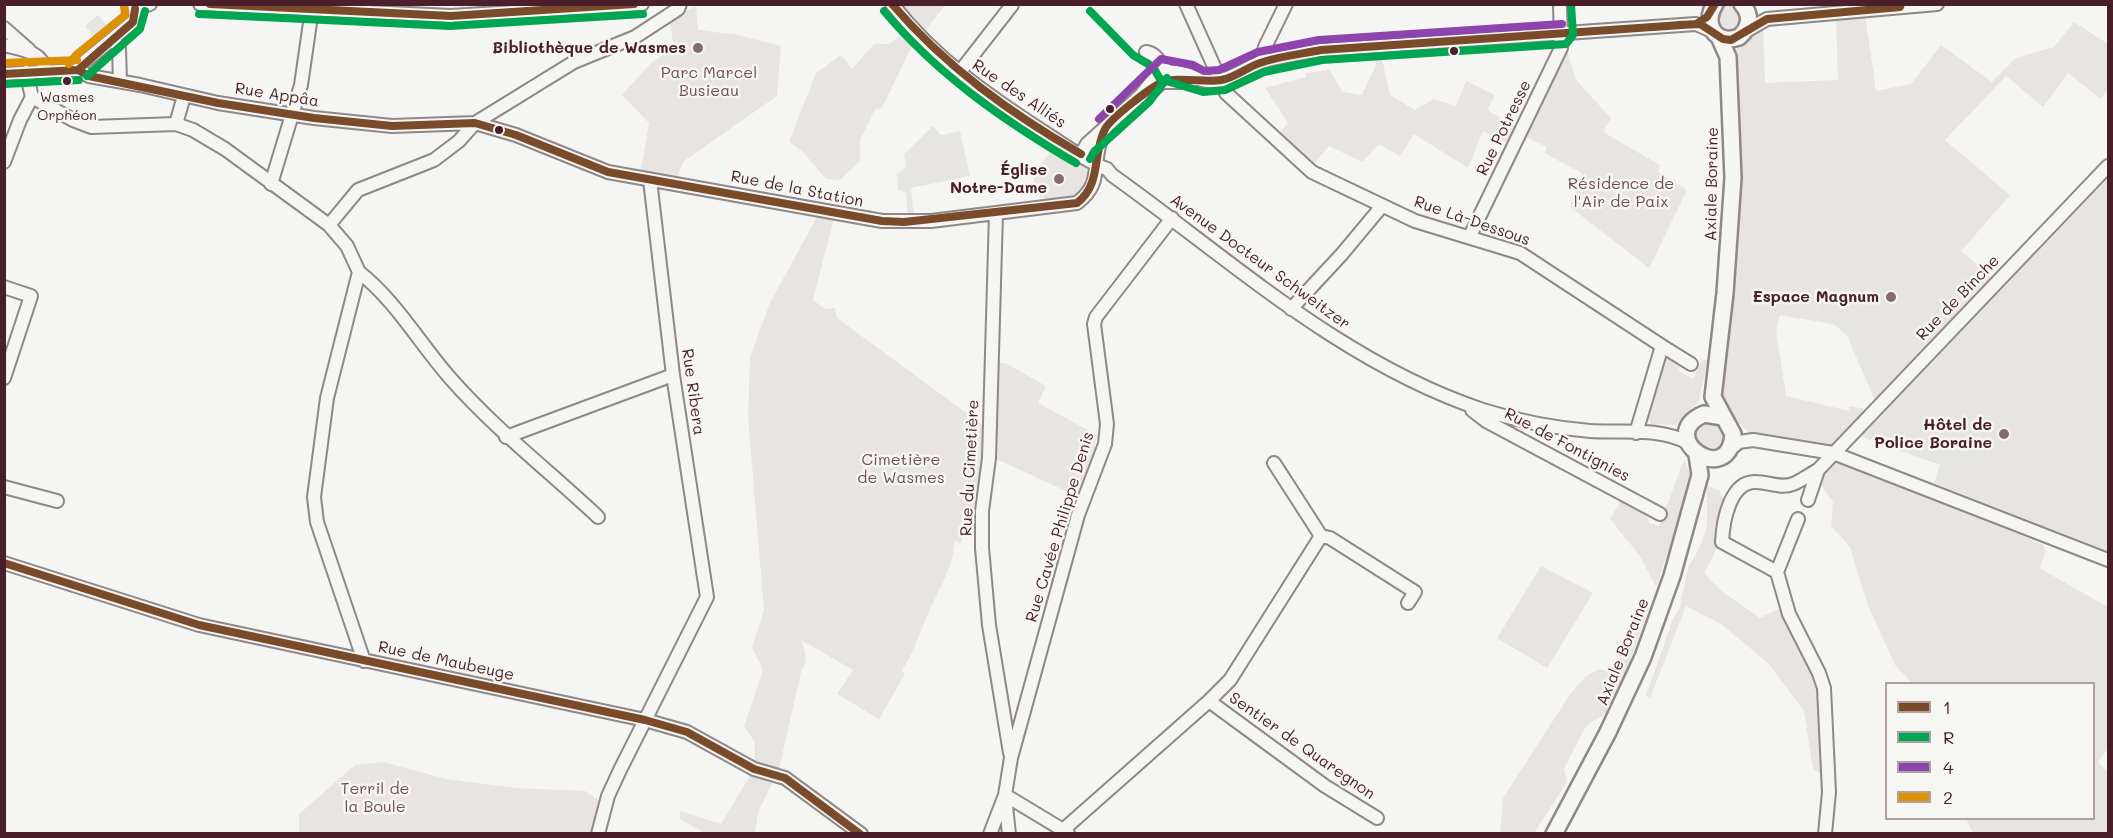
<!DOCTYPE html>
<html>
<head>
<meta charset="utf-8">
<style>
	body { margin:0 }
	#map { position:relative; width:2113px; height:838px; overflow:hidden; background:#f5f5f3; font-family:Mali,sans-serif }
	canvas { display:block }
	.frame { position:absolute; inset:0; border:6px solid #4a1f2b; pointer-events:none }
	.legend { position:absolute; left:1885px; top:682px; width:210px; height:138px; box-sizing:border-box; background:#f6f6f2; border:2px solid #b1a0a2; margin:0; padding:8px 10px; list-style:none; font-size:18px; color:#4a1f2b }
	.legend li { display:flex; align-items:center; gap:12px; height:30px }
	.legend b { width:30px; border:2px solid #b1a0a2 }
</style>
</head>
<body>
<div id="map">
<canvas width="2113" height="838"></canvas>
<div class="frame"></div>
<ul class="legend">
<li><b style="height:8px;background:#7a4b2a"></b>1</li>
<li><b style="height:8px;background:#00a651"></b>R</li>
<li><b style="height:8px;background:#8e44ad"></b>4</li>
<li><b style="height:8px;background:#dd9206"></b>2</li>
</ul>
</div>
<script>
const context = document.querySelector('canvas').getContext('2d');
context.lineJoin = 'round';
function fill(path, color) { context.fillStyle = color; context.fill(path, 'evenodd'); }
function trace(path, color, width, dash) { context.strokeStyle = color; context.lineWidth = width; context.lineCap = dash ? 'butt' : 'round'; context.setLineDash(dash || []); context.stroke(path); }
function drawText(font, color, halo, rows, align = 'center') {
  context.font = font + ' Mali,sans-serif'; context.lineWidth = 5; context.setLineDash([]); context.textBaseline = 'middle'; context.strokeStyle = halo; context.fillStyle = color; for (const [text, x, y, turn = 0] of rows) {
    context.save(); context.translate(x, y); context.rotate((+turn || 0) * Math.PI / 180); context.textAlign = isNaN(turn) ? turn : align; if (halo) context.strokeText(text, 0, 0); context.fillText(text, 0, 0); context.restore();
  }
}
fill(new Path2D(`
	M98,15L113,32L100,44L85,26Z
	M933,126L941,135L960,131L970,176L911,188L914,218L908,219L906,192L898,190L897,174L906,167L904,154Z
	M2108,160V551L1934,483L1940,465L1859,436L1891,399L1992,298L1994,279Z
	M1902,210L1926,229L1936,242L1972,308L1877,405L1847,336L1835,325L1821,322L1808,274L1863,256Z`), '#e7e5e2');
fill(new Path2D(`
	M894,5H945L910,50L882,108L875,109L860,140V161L840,180L826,179L803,152L789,142L816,73L841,55L852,69L874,44H889L910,28Z
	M1732,5L1736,6L1744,18L1738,31L1719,32L1715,13L1722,6Z
	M696,6L698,30L738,35L781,46L777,96L684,161L676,179L640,177L649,123L622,95L649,65L674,46L669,20Z
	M1865,15L1876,91L1911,84L1941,45L1992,82L2016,58L2054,47L2074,22L2108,44V89L2101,99L2068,73L2043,107L2006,76L1945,140L2010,195L1961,251L1997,281L1972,308C1949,267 1941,240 1902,211L1863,256L1808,274L1821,322L1780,315L1776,330L1786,396L1849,411V406L1872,410L1831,446L1751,435L1720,405L1734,53L1739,43L1763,23L1765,83L1838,80L1836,19Z
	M1376,50H1380L1390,95L1415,110L1434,99L1456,106L1466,81L1495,95L1487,110L1521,129L1511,145L1483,131L1468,168L1414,134L1400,156L1379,144L1362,162L1329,146L1313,165L1277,136L1288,123L1265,88L1306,77V73L1329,70L1343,92L1362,95L1376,65Z
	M1567,51L1576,80L1611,118L1603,132L1660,165L1658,172L1687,190L1649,268L1570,207L1582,173L1544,153L1547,147L1522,135L1560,55Z
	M1055,146L1089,170C1085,195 1063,211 1039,196C1025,178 1044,161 1055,146Z
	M818,215L834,218L813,300L825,309L835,308L837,318L987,428C982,469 978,506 960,544L955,541C953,566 940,588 929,611C920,631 915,651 902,670L905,674L879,719L837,694L853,670L801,640C805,652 809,659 801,672L779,769L758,812L755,833H705L680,819V811L721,824L754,769L755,742L744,726L763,670L752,647L764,610L748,416L750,357L770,303Z
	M2108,251V286L2091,273Z
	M2007,278L2070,324L2092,296L2108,308V349L1989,296Z
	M1669,353L1680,360L1679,371L1693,379L1702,360L1708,359L1699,402L1675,425L1652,424L1644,415L1664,356Z
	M998,363H1005L1046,386L1038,403L1097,435L1094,447L1097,448L1079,497L994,458Z
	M1712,418L1725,427L1726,444L1713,454L1697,448L1693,431L1696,425Z
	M1684,460L1692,479L1656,587L1640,556L1610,519L1621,501L1645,512L1649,523L1659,526Z
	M1831,461H1838L1945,496L1943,502L2043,545L2046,552L2039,568L2108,607V748L2098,762L2108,773V833H1973L1966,819L2094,818V684L1913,683L1895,665L1867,603L1850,547L1831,526L1833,502L1818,481Z
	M1707,486L1719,490L1726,503L1717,548L1704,573L1720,590L1760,618L1781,608L1815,678L1822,703L1825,772L1820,773L1813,769L1804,711L1768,663L1721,624L1686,606L1650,698L1646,695L1673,619L1680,607L1688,568L1699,549L1707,526Z
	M1541,566L1593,593L1547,668L1497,638Z
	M1645,602L1650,605L1627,669L1605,714L1586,726L1564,769L1567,782L1534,833H1500L1503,798L1569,696L1585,677L1600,669L1612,673Z
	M384,762L446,779L516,788L585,791L600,801L594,834L299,833V814L355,765Z`), '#e8e4e2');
const minor = new Path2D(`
	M200,4L451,16L642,4
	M892,4C934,58 987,95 1044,132C1063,144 1085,161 1107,169L1112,175C1231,260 1342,363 1483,410C1518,421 1554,428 1590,431C1622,433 1660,427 1688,443
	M1186,4L1226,93L1312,172L1415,221L1520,253L1662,346L1636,433
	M135,9L150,4
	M4,28L29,50
	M1746,31L1767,19L1937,4
	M114,40L119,49L120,81
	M4,45C20,49 42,51 45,70
	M1146,52C1159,54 1160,66 1169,72C1189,70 1197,84 1218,81C1233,78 1247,67 1261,62C1281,56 1301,53 1321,50L1696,24L1712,31
	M1261,62L1265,47L1286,4
	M78,70L89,76L140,85L218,103L314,118L392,126L475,123L516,135L608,172L882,221H931L1077,203C1099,186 1094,173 1098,151C1099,143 1103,135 1106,127
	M78,70L83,63L133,22L136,17L134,4
	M26,72L32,97
	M959,73L1012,5
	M4,74L78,70
	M1153,90L1162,82H1189L1195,79
	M184,96L176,124L193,130L225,149L329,225L347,246L359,272L327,398L314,497L317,522L364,661
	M32,97L73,120L91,127L176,124
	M1081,154L1087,144L1141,95L1159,72
	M4,162L20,120L32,97
	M271,184L301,85L312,9
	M996,213L989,458L982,511V548L989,625L1010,753
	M329,225L358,190L434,160L459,141L475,123L574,62L635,37L678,9L680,4
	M1470,236L1561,48L1560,4
	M359,272C396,301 420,344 451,379C496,430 549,471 598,517
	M4,287L31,296L4,378
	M1291,309L1342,254L1382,206
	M1662,346L1691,364
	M1472,410L1486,421L1660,514
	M506,437L673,375
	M1727,452L1739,442L1753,440L1833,453L2108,560
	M1274,463L1321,536
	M4,487L57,501
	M1808,500L1818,470
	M1798,519L1777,572L1789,614L1819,673L1824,688L1829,792L1825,834
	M4,563L199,625L645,720L687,732L754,769L785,778L861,834
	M1777,572L1722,542C1723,521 1730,481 1756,482C1769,482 1780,489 1793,484C1801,481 1810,474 1818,470L2108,166
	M1209,701L1230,680L1321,536L1330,538L1415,592L1408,603
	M1005,795L1068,833
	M1005,797L1009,834
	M1063,830L1209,701L1325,786L1377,818
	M598,834L608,796L620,770L707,597L673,375L650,180
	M990,834L1005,795L1011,758L1078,515L1105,444L1107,424L1094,324L1096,317L1172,218`);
const major = new Path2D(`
	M1715,4C1702,24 1716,46 1739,37C1750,28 1752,15 1742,4
	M1719,37L1728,57L1733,178L1725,293L1713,397L1733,434C1729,490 1653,436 1704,414L1723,417
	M1554,834L1608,732L1643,657L1672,576L1700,475L1697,455`);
trace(minor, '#8f8788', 16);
trace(major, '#8f8788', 20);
trace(minor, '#f5f5f3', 12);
trace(major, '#f5f5f3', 15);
trace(new Path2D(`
	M210,4L451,16L634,4
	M892,4C946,67 1010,113 1081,154
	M1678,25L1700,24L1723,39L1731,40L1767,19L1900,7L1901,4
	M78,70L89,76L218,103L314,118L392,126L475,123L516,135L608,172L882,221L904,222L1077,203C1102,184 1092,154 1105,129C1111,118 1150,88 1161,83C1175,76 1205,83 1221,80C1235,78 1248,66 1263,62C1281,56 1302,54 1321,50L1696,24L1707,17L1715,4
	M78,70L133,22L135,9
	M4,74L78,70
	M4,563L199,625L645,720L687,732L754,769L785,778L860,834`), '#7a4b2a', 8);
trace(new Path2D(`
	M884,11C938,75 1004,121 1076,163
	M1090,11L1133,55L1153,67L1160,79L1203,92L1225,90L1264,72L1322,60L1566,44L1573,35L1571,4
	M199,14L450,26L643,14
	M87,76L140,29L145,11
	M5,84L79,80
	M1090,159L1095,151L1149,102L1167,78`), '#00a651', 8);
trace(new Path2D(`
	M1099,119L1161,59L1193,65L1204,71L1219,70L1258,52L1319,40L1562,24`), '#8e44ad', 8);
trace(new Path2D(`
	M4,63L77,60
	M69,64L76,55L125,15L124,6`), '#dd9206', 8);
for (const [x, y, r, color] of [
	[698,48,6,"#866a71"],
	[1454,51,5,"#4a1f2b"],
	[67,81,5,"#4a1f2b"],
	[1110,109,5,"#4a1f2b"],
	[499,130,5,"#4a1f2b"],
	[1059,179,6,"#866a71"],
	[1891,297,6,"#866a71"],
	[2004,434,6,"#866a71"]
]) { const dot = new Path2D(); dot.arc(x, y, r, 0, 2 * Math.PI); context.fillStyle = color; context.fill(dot); trace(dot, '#f6f6f2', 2); }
drawText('14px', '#4a1f2b', '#f6f6f2', [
	["Wasmes",67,98],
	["Orphéon",67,116]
]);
drawText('bold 16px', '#4a1f2b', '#f6f6f2', [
	["Bibliothèque de Wasmes",686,48],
	["Église",1047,170],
	["Notre-Dame",1047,188],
	["Espace Magnum",1879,297],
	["Hôtel de",1992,425],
	["Police Boraine",1992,443]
], 'right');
drawText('16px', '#6f4d56', '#f6f6f2', [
	["Parc Marcel",709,73],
	["Busieau",709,91],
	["Résidence de",1621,184],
	["l'Air de Paix",1621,202],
	["Cimetière",901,460],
	["de Wasmes",901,478],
	["Terril de",375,789],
	["la Boule",375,807]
]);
drawText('16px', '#4a1f2b', '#f6f6f2', [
	["Rue des Alliés",1019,94,34],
	["Rue Appâa",277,95,9],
	["Rue Potresse",1504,128,-64],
	["Axiale Boraine",1712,184,-89],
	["Rue de la Station",797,189,11],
	["Rue Là-Dessous",1472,221,19],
	["Avenue Docteur Schweitzer",1260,262,36],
	["Rue de Binche",1958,298,-46],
	["Rue Ribera",693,392,82],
	["Rue de Fontignies",1567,445,28],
	["Rue du Cimetière",970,468,-87],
	["Rue Cavée Philippe Denis",1060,527,-73],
	["Axiale Boraine",1623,652,-68],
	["Rue de Maubeuge",446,661,12],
	["Sentier de Quaregnon",1302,746,35]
]);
</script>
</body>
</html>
